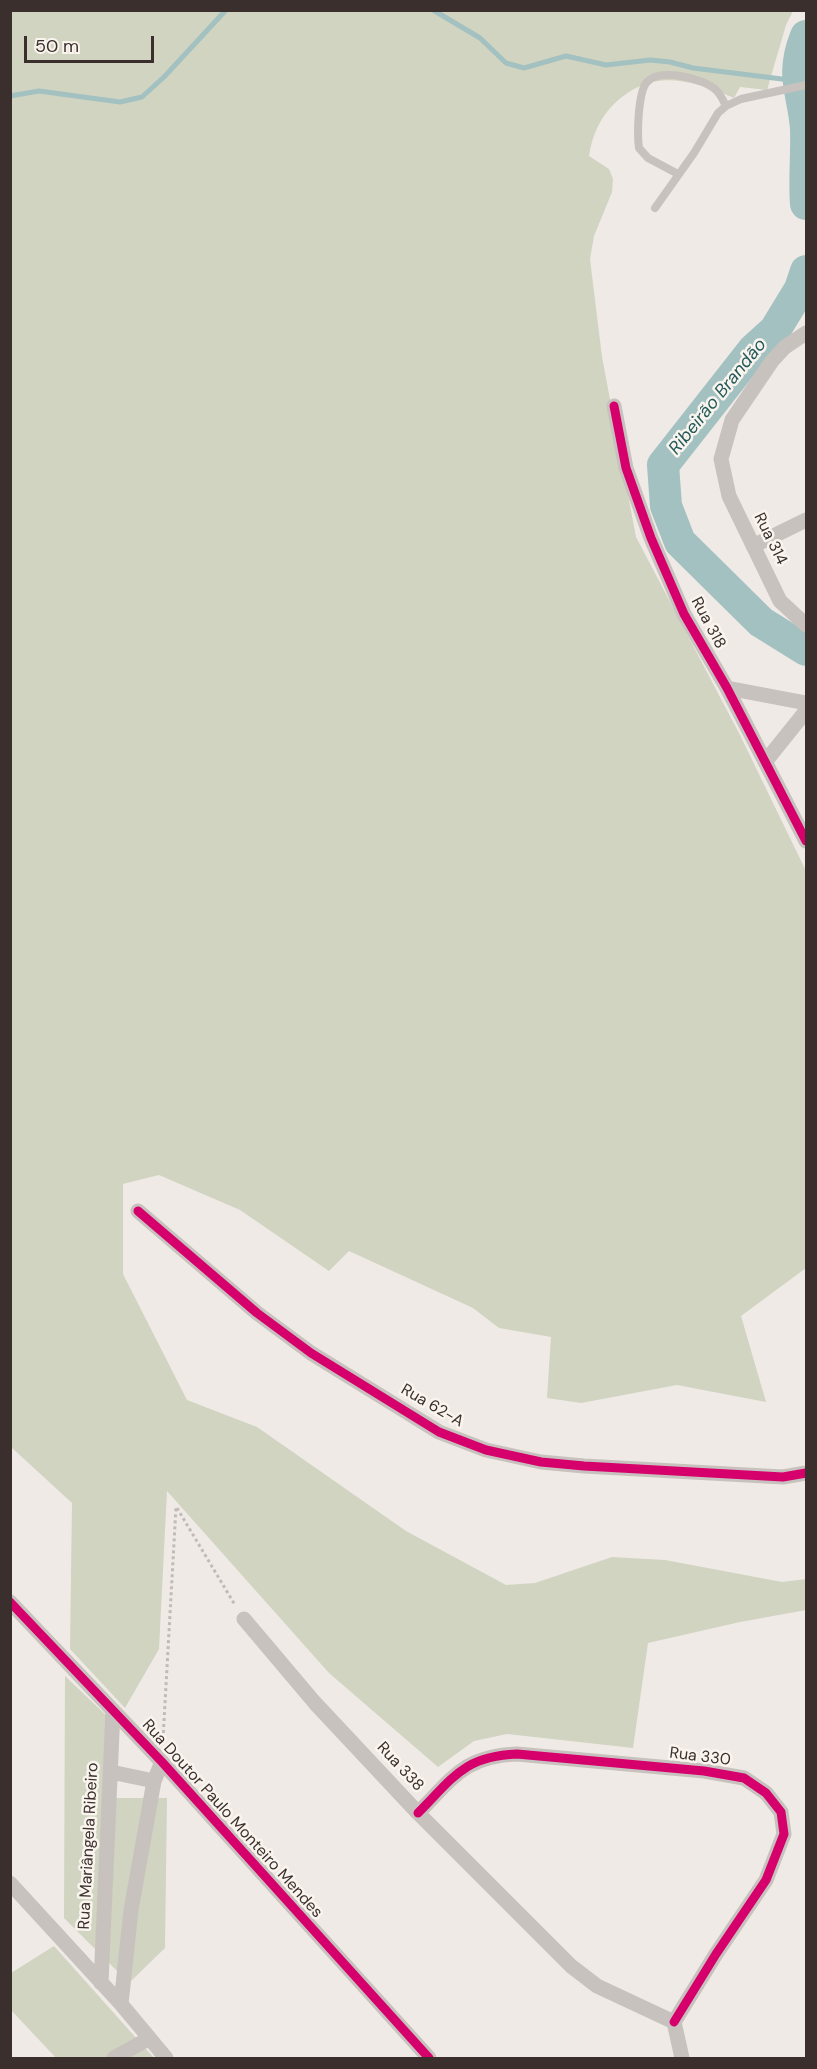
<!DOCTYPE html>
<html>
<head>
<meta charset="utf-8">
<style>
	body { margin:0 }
	#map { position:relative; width:817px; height:2069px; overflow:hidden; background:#efeae6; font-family:"DM Sans",sans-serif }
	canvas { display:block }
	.frame { position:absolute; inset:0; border:12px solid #3a2f2c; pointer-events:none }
	.scale { position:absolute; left:24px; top:36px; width:130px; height:27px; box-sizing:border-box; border:3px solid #3a2f2c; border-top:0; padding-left:8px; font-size:18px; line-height:21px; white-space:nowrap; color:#3a2f2c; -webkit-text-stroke:4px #faf4ee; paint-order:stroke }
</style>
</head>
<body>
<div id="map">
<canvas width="817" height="2069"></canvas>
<div class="frame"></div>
<div class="scale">50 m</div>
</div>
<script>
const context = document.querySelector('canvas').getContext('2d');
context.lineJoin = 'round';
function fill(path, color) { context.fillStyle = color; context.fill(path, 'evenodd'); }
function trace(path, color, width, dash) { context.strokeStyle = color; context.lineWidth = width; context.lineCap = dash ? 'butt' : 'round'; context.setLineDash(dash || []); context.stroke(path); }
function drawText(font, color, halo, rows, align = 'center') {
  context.font = font + ' "DM Sans",sans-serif'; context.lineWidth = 5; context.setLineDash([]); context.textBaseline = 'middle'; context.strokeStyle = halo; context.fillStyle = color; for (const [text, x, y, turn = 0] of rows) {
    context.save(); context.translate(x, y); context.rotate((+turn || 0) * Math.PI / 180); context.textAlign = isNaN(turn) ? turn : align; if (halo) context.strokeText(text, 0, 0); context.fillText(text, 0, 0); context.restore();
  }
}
fill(new Path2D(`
	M11,11H793L786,25L767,90L740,87L734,98C691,80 653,67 615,103C600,117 592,136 589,156L609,169L613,179L612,192L594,236L590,259L602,357L636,537L740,735L806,871V1268L741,1316L766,1402L677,1385L581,1403L547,1398L551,1337L499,1328L473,1308L349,1251L329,1271L240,1210L159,1175L123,1184V1274L187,1400L257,1427L406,1531L506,1585L535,1583L612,1557L665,1560L782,1582L806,1579V1610L740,1622L648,1643L633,1748L507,1734L474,1741L438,1767L329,1673L167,1491L159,1649L125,1708L70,1649L72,1503L11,1447Z
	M65,1676L109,1718L104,1798H167L165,1948L129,1983L64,1918Z
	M54,1946L154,2058H56L11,2010V1973Z`), '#d1d4c1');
trace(new Path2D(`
	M433,10L480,38L506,63L524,68L566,56L606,65L650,60L670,62L693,68L798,81
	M10,96L39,91L120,102L142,97L164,77L226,10`), '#a2c1c0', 5);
trace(new Path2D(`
	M806,36C790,76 803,91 806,128C807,154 804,179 806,204
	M806,271L800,289L775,330L754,349L663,465L666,506L680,542L761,622L806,650`), '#a2c1c0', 32);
trace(new Path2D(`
	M177,1508L235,1605
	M163,1739L176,1507`), '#c1bbb7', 3, [3, 3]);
trace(new Path2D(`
	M678,174L648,158L639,148C637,134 638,95 646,83C658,67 703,78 716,90C721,95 723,100 726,106
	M655,208L694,153L718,113L726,106L741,99L806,85`), '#c8c2be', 8);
trace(new Path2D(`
	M806,333L785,347L772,361L732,420L721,459L729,496L780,601L806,625
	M614,406L626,468L651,538L684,614L727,688L806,841
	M753,546L806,520
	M727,688L806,703
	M765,762L806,711
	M138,1211L257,1313L311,1353L439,1432L486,1450L541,1462L584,1466L783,1477L806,1473
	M10,1602L162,1762L429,2058
	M244,1619L315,1703L418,1813L571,1966L597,1986L674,2022L682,2058
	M111,1772L154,1781
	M418,1813C453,1778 464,1756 517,1754L704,1771L744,1778L766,1793L781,1812L784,1834L766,1880L716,1954L674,2022
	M10,1883L121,2004L166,2058
	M101,1983L113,1710
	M121,2004L131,1910L154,1781L162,1762
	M114,2058L148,2039`), '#c8c2be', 15);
trace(new Path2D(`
	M614,406L626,468L651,538L684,614L727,688L806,841
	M138,1211L257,1313L311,1353L439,1432L486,1450L541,1462L584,1466L783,1477L806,1473
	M10,1602L162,1762L429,2058
	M418,1813C453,1778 464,1756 517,1754L704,1771L744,1778L766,1793L781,1812L784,1834L766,1880L716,1954L674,2022`), '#d6006c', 9);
drawText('16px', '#3a2f2c', '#faf4ee', [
	["Rua 314",770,539,64],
	["Rua 318",708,623,62],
	["Rua 62-A",432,1406,30],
	["Rua 330",700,1757,7],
	["Rua 338",400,1767,47],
	["Rua Doutor Paulo Monteiro Mendes",232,1819,48],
	["Rua Mariângela Ribeiro",89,1846,-87]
]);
drawText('italic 18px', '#225a5b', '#faf4ee', [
	["Ribeirão Brandão",718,397,-51]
]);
</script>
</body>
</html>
